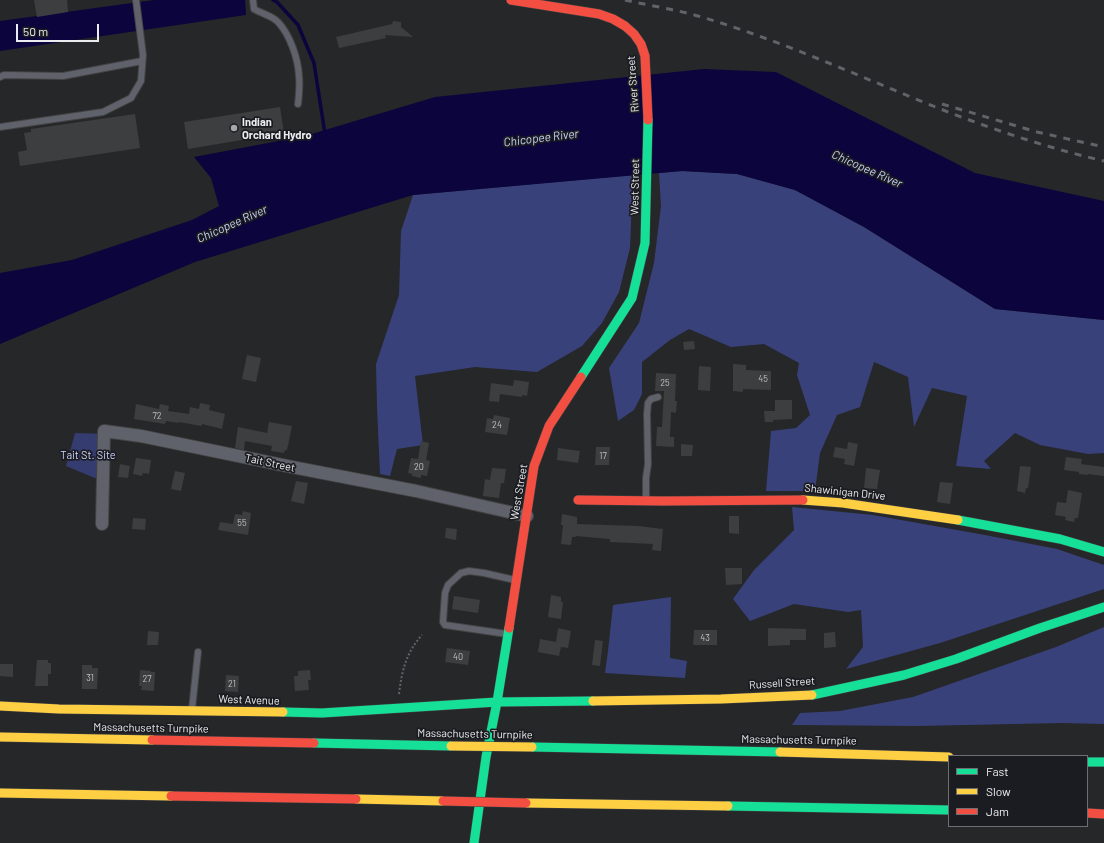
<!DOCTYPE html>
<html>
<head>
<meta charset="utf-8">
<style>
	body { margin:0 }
	#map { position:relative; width:1104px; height:843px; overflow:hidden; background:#262729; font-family:Barlow,sans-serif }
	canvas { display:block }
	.legend { position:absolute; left:948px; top:755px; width:140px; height:72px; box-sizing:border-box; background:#1b1c21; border:1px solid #6e6f73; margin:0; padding:5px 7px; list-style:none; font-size:12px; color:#ebecef }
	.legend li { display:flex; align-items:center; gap:8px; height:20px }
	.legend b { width:20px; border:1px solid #6e6f73 }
	.scale { position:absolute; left:16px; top:24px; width:83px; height:18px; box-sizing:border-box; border:2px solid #ebecef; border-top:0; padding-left:5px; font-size:12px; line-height:14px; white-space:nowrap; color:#ebecef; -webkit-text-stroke:3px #1b1c21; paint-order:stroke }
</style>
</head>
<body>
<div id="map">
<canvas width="1104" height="843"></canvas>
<ul class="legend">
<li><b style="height:5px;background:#16e098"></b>Fast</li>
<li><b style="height:5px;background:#ffcf43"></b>Slow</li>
<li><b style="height:5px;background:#f24e42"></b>Jam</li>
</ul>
<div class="scale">50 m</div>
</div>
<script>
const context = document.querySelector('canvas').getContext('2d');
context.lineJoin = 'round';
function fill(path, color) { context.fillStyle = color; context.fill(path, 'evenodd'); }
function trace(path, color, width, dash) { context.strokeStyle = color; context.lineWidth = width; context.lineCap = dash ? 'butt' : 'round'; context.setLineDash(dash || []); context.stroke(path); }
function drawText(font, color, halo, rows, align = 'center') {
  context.font = font + ' Barlow,sans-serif'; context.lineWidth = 3.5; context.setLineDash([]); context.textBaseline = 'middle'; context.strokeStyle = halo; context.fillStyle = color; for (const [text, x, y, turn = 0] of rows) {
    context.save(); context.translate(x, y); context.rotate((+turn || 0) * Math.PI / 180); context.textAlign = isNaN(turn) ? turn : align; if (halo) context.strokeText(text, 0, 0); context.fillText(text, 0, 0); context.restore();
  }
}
fill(new Path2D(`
	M75,433L110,434L102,481L66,466Z`), '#353c6f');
fill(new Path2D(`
	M683,171L737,174L795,190L864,227L995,309L1104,320V453L1088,454L1040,445L1015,433L984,461L991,469L956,466L967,396L932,388L914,427L908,377L874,362L860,407L837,415L820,453L815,491H766L771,431L796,428L810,415L797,375L799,363L764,344L731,347L689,329L670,340L642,362V394L634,410L618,421L609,368L639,323L654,263L661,206L659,173Z
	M633,175L630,248L619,292L602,323L582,346L537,372L475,367L415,376L423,445L397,449L390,476L380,474L377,407L376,364L399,295L401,231L413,195Z
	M792,507L873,515L985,535L1057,549L1104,565V589L940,643L846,669L863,647L861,610L848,612L794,604L750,621L733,599L754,570L794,530Z
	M671,597L670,658L687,661L685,678L605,673L608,651L613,605Z
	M1104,627V724L1062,723L917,726L792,725L800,713L840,711L913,697L1056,647Z`), '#39417b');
fill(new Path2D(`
	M154,0H245L246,15L0,51V21Z
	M704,69L776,72L975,173L1104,201V320L995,309L864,227L795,190L737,174L682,171L413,195L195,262L0,344V273L72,260L192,220L219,206L211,178L194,157L305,136L435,97Z`), '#0c043c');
trace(new Path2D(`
	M273,0L277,2L298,25L314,63L325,134`), '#0c043c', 3.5);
fill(new Path2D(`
	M34,0H67L68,12L37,17Z
	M393,21L401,22V27L413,37L385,35L386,38L339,48L336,37L392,24Z
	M280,107L284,133L188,149L184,122Z
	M135,114L140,148L20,166L18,152L27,150L24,133L31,132V129Z
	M694,341L695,349L684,350L683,342Z
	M247,355L261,358L256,382L242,379Z
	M733,364L746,365V370L771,371V390L743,389V392L733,391Z
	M699,366L711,367L710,391L698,390Z
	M656,373L676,374L675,401H677L676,413L671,412L670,437H674V447L656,446L657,427H662L664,391H655Z
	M514,380L529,382L527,396L522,395V397L500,394L499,402L489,401L491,383L513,386Z
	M775,400H792V419L773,420V422H765L764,411H775Z
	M200,403L210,405L209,410L225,414L222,429L202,424L201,426L179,422V423L166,421L165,424L134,419L136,404L159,409L160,404L169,406L168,411L189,414L190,407L199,409Z
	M494,415L510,418L507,435L485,432L487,418L493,419Z
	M269,422L292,426L287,450H285L284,453L271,451L272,446L245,441L244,450L235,448L238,427L267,433Z
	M421,441L429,443L426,460L430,461L427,476L421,475V478L412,476V474L408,473L411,458L418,459Z
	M848,442L858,444L854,466L844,464L845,459L833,457L835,447L847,449Z
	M681,444L693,445L692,456H681Z
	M596,447H610L609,465H595Z
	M558,448L580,451L578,463L557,460Z
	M1066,457L1082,459L1081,464L1104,467V476L1088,474V475L1079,474V472L1064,470Z
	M136,458L151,460L149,474L143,473L142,476L133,474Z
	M120,464L130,466L128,478L118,477Z
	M1020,466L1031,467L1028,488H1026L1025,493L1017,491Z
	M492,468L506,469L504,483H501L499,498L483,496L485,479L490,480Z
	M866,468L880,470L877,489L864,488Z
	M175,471L185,473L181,491L171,489Z
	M296,481L308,483L304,504L291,501Z
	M940,482L953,483L950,504L937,502Z
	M1068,490L1082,493L1078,518H1075L1074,522L1065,520L1066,517L1055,515L1057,502L1066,503Z
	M243,511L251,513L248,535L218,530L220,522L233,524L235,514L242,515Z
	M562,514L577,517V524L638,526L663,529L661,551L652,550L653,544L610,542V539L576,536L575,537H572L571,545L561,544L563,525H561Z
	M729,516H739V534L729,533Z
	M133,518L146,519L145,530L132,529Z
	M446,528L457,529L456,540L445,538Z
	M725,568H742V584L726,585Z
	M551,595L561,597V602H563L561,619L548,617Z
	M454,596L480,600L478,613L452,609Z
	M558,628L571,631L568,648L561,647L559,656L538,652L540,639L556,642Z
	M768,628L806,629V640H790V645L768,646Z
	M694,630H717V645H693Z
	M148,631L159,632L158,645H147Z
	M835,632L836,647L824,648V633Z
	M595,640L603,641L600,666L592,665Z
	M447,648L470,651L468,665L445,662Z
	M37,660H48V663H51V674H48V686H35Z
	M0,664H13V677L0,676Z
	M82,665H92V668H98L97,689H82Z
	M140,670L151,671V672H155L154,691L141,690L142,686H139Z
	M310,670L311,680H308L309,690L295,691L294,676H298V671Z
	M226,675L239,676L238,692L225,691Z`), '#3d3e40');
const lane = new Path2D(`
	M253,0L254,9C262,14 271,15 278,22C290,35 298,58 299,76C300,85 299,95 298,104
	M0,77L4,75L63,76L142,61
	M0,127L103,112L131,98L141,81L143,55L136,0
	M646,499V478L648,464L647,414L648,403L651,399L658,397
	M507,634L445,625L443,622L445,593L448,585L461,573L469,571L484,573L515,580
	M192,709L198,652`);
const street = new Path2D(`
	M102,524L104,431L141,436L287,466L416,491L527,516`);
const fast = new Path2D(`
	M581,377L632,298L645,243L648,120
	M958,520L1060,539L1104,552
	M812,695L904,675L956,659L1040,628L1104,607
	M283,712L322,713L497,702L593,701
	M314,743L451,746
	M532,747L780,752
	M1087,762H1104
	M728,806L949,810
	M474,843L486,757L497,702L509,628`);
const slow = new Path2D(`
	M803,500L843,503L958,520
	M593,701L721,699L812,695
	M0,706L59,709L283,712
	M0,737L152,740
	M780,752L949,757
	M0,793L171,796
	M356,799L443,801
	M526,803L728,806`);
const jam = new Path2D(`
	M511,0L599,14L613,19L625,26L634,34L641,44L645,56L648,120
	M578,500L663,501L803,500
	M509,628L534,466L549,426L581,377
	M152,740L314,743
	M171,796L356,799
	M1087,813L1104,814`);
trace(lane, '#424344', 8);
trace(street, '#424344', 14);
trace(fast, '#424344', 10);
trace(slow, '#424344', 10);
trace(jam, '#424344', 10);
trace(new Path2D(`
	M399,694C402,670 406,653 422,635`), '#62646a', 2, [2, 2]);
trace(lane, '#5f626b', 6);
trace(street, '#5f626b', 12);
trace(fast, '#16e098', 9);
trace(slow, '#ffcf43', 9);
trace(jam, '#f24e42', 9);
trace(new Path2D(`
	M625,0C651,6 679,10 705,18C781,41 854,74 928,104C985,127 1044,147 1104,161
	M942,104L1037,132L1104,147`), '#626268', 3, [7, 7]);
const slowBridge = new Path2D(`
	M451,746L532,747`);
const jamBridge = new Path2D(`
	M443,801L526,803`);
trace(slowBridge, '#424344', 10, []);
trace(jamBridge, '#424344', 10, []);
trace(slowBridge, '#ffcf43', 9);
trace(jamBridge, '#f24e42', 9);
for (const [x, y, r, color] of [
	[234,128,4,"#a6a7aa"]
]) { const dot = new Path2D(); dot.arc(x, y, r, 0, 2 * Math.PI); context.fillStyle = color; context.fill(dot); trace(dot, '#1b1c21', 1.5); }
drawText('9px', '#c0c0c3', null, [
	["45",763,379],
	["25",665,383],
	["72",157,416],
	["24",497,425],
	["17",603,456],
	["20",419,467],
	["55",242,523],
	["43",705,638],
	["40",458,657],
	["31",90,678],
	["27",147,679],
	["21",232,684]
]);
drawText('11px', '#ebecef', '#1b1c21', [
	["River Street",633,84,-94],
	["West Street",635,187,-89],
	["Tait Street",270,463,12],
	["West Street",519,492,-80],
	["Shawinigan Drive",845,492,6],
	["Russell Street",782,683,-4],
	["West Avenue",249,700,2],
	["Massachusetts Turnpike",151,728,1],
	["Massachusetts Turnpike",475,734,1],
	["Massachusetts Turnpike",799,740,1]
]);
drawText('bold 11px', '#ebecef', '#1b1c21', [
	["Indian",242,122],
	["Orchard Hydro",242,135]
], 'left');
drawText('11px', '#cdd6fe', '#1b1c21', [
	["Tait St. Site",88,455]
]);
drawText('italic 12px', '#c8d1f9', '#1b1c21', [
	["Chicopee River",541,138,-7],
	["Chicopee River",867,169,24],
	["Chicopee River",232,224,-24]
]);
</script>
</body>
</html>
